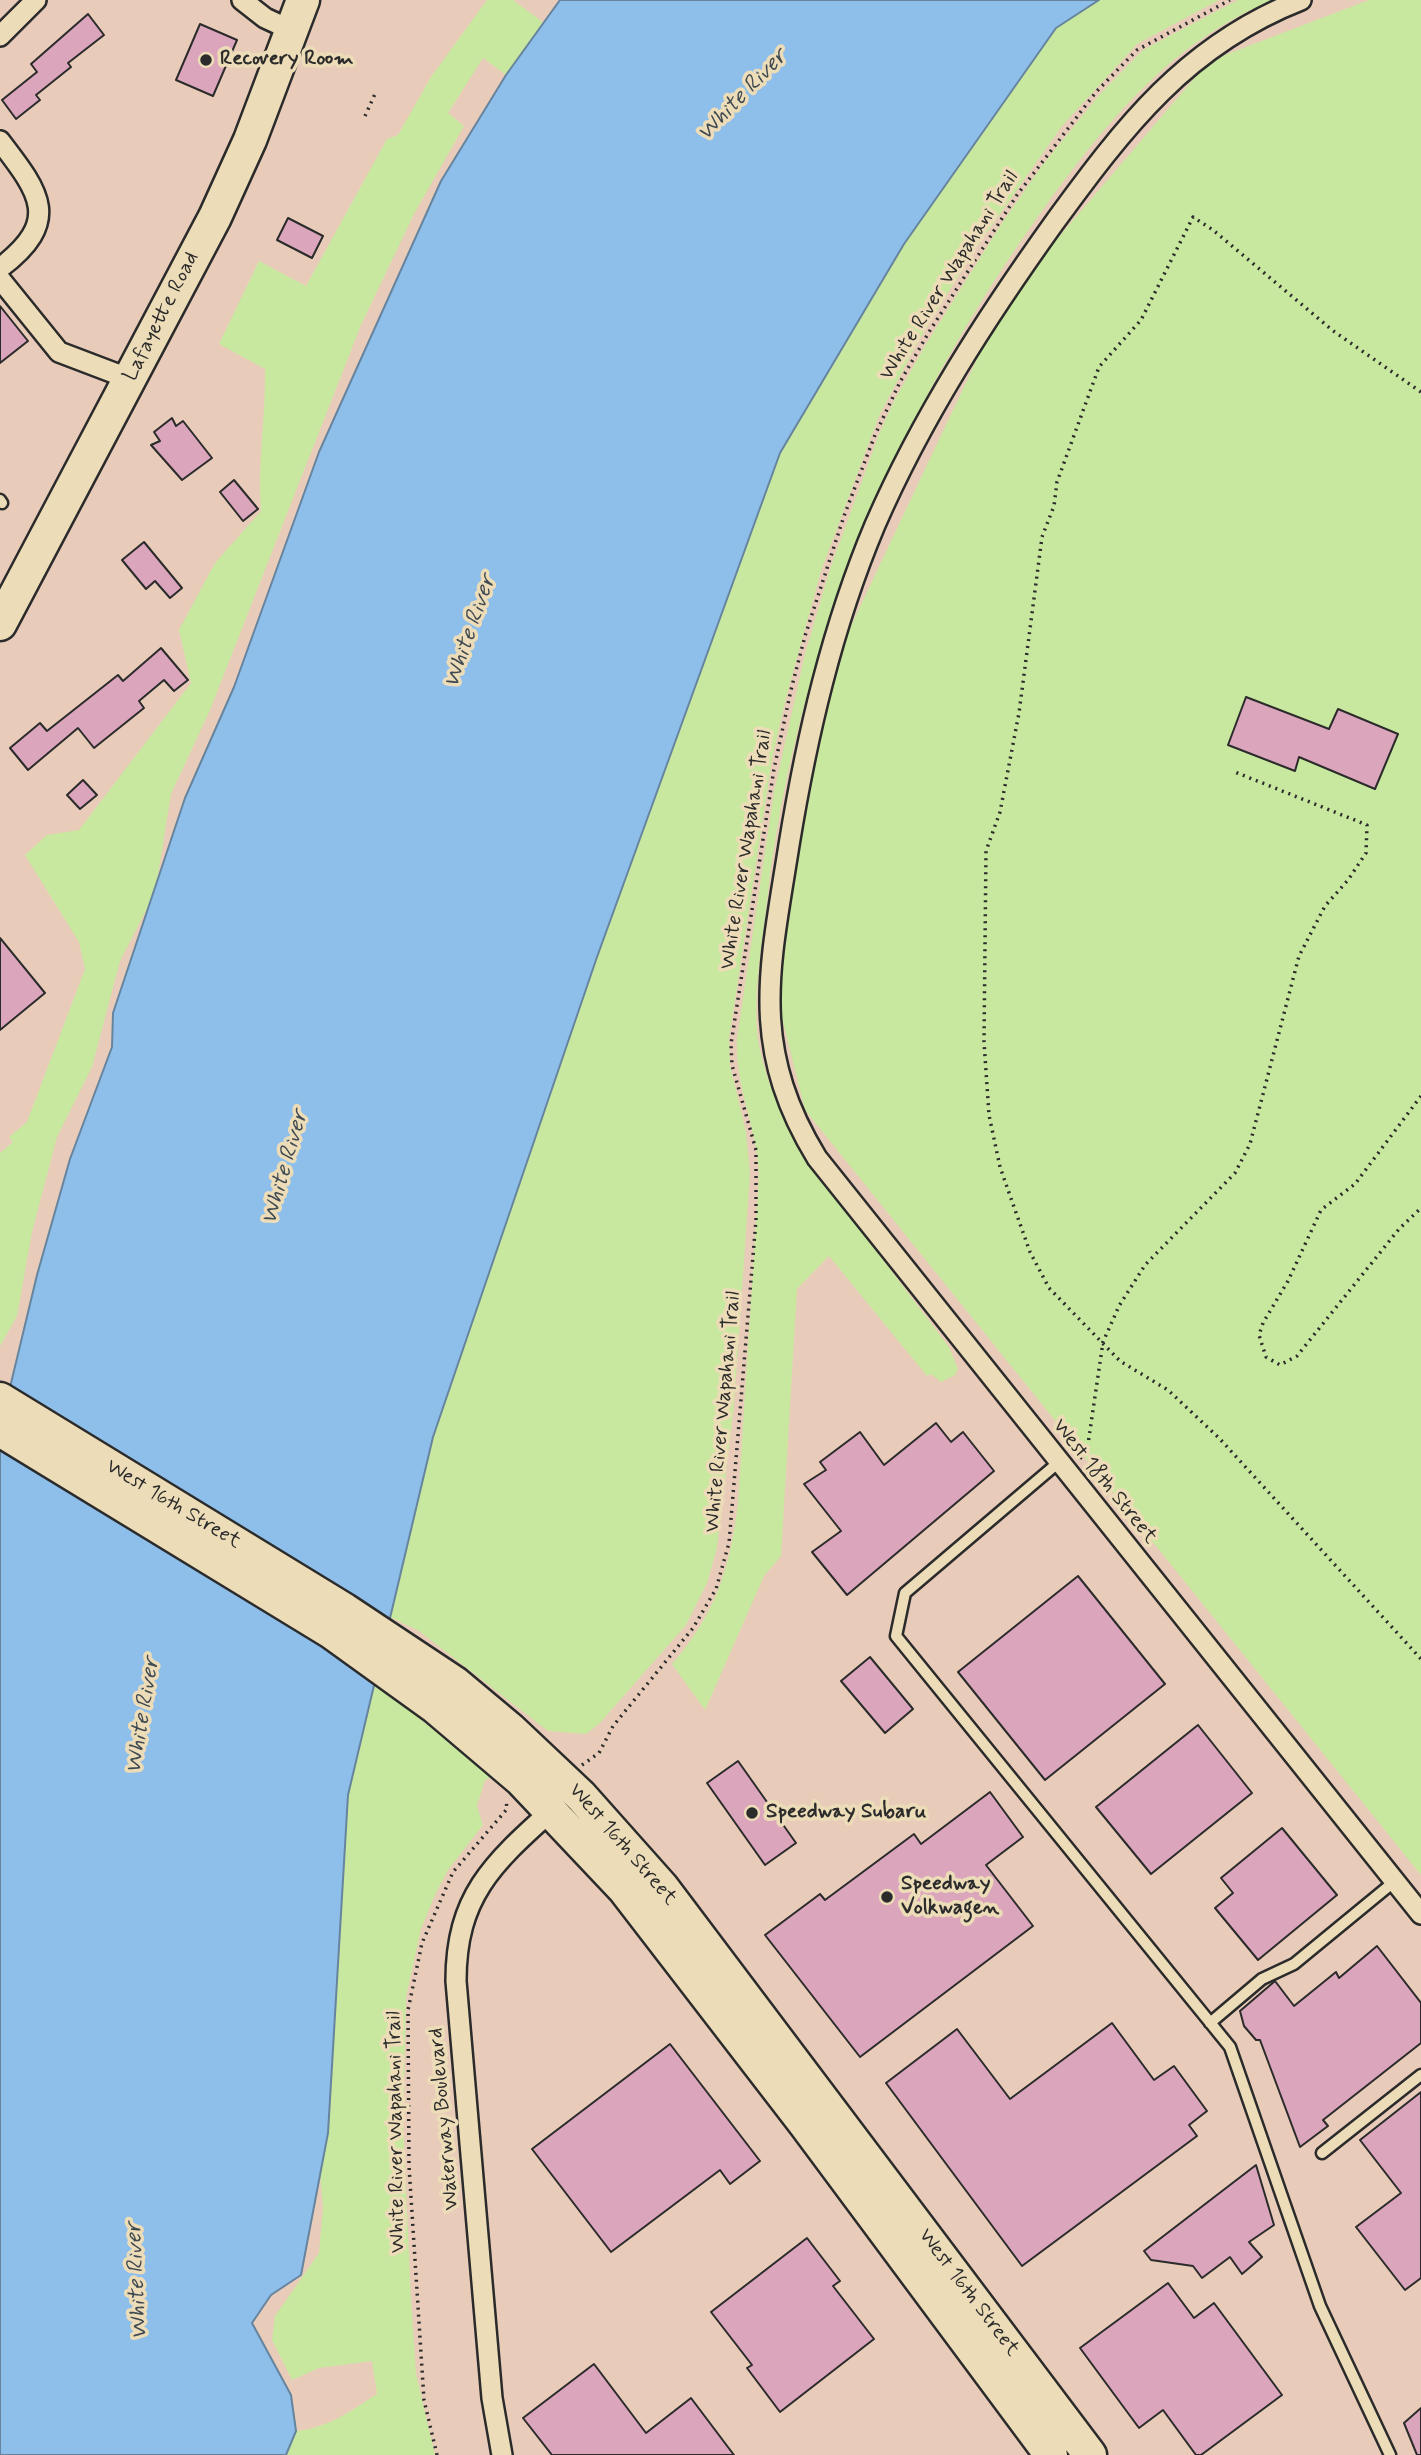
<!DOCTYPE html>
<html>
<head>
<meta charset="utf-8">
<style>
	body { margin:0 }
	canvas { display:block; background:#e8ccb9 }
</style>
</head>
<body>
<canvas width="1421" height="2455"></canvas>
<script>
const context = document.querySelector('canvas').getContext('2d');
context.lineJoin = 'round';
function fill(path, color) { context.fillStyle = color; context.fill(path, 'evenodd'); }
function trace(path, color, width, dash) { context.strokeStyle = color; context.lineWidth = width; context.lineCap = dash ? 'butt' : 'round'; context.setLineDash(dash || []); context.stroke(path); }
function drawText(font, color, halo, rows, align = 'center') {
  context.font = font + ' Mynerve,sans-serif'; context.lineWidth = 7; context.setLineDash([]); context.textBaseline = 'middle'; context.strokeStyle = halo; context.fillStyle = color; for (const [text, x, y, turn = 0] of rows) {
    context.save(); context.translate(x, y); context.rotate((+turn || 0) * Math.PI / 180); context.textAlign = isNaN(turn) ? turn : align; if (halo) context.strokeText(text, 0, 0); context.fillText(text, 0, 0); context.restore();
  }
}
fill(new Path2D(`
	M487,0H513L544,23L506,75L483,58L448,113L464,126L414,214L361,325L210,710L171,794L155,893L120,961L92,1067L57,1137L32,1232L17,1316L0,1346V1153L13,1142L9,1137L27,1122L85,969L79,942L25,855L47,835L79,830L191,683L179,630L215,563L261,511C257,464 266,417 265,369L219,344L259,261L306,286L387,139L398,135L431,77Z
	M1099,0H1219L1137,44L1062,126L973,252L916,345L879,416L821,571L786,698L772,759L729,1039L730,1065L746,1132L750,1174L734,1404L717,1548L707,1583L686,1625L599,1724L586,1734L548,1731L419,1631L390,1617L433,1437L597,957L780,453L904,244L1056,28Z
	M1238,0H1272C1171,43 1110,118 1047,204C899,408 799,641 768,892C763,940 750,1003 760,1050C776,1123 818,1175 863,1234C892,1271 920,1309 949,1347L958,1369L955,1375L941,1382L931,1374L927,1376L829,1256L797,1289L781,1556L764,1576L705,1710L672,1664C716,1613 730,1569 738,1503L759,1174C757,1128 734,1083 737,1038L774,792L805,654L830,569L879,434L895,399L926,344L1002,223L1041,167L1100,94L1143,50Z
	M1369,0H1421V1875L805,1110L777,998L799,842L841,647L1005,300L1209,61Z
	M375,1682L491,1777L485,1780L477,1806L483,1825L448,1870L434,1897L421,1929L406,1997L403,2126L411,2298L416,2374L435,2455H286L296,2431C328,2428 351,2411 377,2394L372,2361L319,2368L292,2380L272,2340L275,2316L319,2253L323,2207L320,2173L328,2133L348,1795Z`), '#c9e89f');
const water = new Path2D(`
	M560,0H1099L1056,28L904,244L780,453L597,957L433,1437L348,1795L328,2133L301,2275L271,2295L252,2323L291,2395L296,2431L286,2455H0V1429L37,1275L70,1159L112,1047L113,1013L185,798L234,687L319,452L441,181L506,75Z`);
fill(water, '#8ebfea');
trace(water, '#66849e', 2);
const building = new Path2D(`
	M88,14L104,35L68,63L71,67L36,95L40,100L16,119L2,100L37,72L31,64Z
	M200,24L237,40L213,96L176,80Z
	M288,218L323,236L312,258L277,240Z
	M0,306L28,341L0,363Z
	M172,418L176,426L183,421L212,458L182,480L151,445L160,441L154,432Z
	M234,480L258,509L243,521L220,492Z
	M144,542L182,588L170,598L155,581L146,589L122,560Z
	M161,648L188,680L174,691L164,680L139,701L144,708L94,748L78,728L28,770L10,748L40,723L47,731L118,675L123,681Z
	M1246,697L1329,729L1338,709L1398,734L1375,789L1299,757L1295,771L1228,745Z
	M83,780L97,795L80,809L67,795Z
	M0,938L45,993L0,1030Z
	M936,1423L951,1442L963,1432L994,1471L847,1595L812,1552L841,1531L804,1484L826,1470L820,1462L860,1432L884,1465Z
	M1078,1576L1165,1684L1045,1780L958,1672Z
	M870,1657L913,1709L885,1733L841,1681Z
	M1198,1725L1252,1793L1151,1874L1096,1807Z
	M738,1761L796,1843L765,1865L707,1783Z
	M990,1792L1023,1837L986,1865L1033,1926L860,2057L765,1935L820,1894L825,1900L914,1834L921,1844Z
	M1282,1828L1337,1895L1258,1960L1215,1908L1233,1893L1221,1878Z
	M1377,1946L1421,2003V2043L1323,2120L1328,2126L1300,2147L1260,2040H1256L1244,2026L1240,2011L1275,1981L1294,2006L1336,1972L1339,1978Z
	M1112,2023L1154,2080L1174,2066L1207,2111L1189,2125L1197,2136L1022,2266L886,2083L957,2029L1010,2099Z
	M670,2044L760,2161L730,2184L720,2170L611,2252L532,2149Z
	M1421,2092V2278L1405,2290L1356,2227L1401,2193L1360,2140Z
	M1256,2165L1274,2225L1249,2242L1262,2257L1242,2274L1230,2257L1202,2278L1193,2266L1151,2260L1144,2251Z
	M807,2238L840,2281L833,2286L874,2339L780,2412L747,2368L752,2365L711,2312Z
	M1168,2283L1194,2318L1214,2303L1282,2395L1201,2455H1196L1163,2410L1139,2428L1080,2348Z
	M594,2364L646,2433L691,2398L734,2455H552L523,2418Z
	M1421,2408V2455H1417L1404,2423Z`);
fill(building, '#dba5bb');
trace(building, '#2b2b2b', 2);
const service = new Path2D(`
	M0,500L2,503
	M1059,1462L905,1593L896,1636L1230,2047L1320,2306L1390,2455
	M1210,2023L1262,1979L1294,1964L1395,1881
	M1322,2153L1421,2075`);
const minor = new Path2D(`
	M242,0L265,18L293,31
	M1301,0C1186,45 1124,127 1054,223C986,318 922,417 875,525C832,627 807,735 789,845C770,967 748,1045 817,1158L1421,1914
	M0,36L36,0
	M0,141C40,193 62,221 0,268
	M0,279L59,352L130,379
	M502,2455L492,2398L456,1981C456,1897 492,1864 551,1811`);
const primary = new Path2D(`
	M0,624L215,217L250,140L303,0
	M0,1399L345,1610L455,1683L510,1729L581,1796L662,1887L1090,2455
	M0,1430L331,1632L435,1707L521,1780L624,1889L805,2124L1051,2455`);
trace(service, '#2b2b2b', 15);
trace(minor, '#2b2b2b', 24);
trace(primary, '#2b2b2b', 37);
trace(new Path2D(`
	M365,116L375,94
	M1421,392L1332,330L1213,230L1193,217L1141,320L1099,367L1057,482L1054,506L1042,537L1019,713L1000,812L986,851L984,1042L989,1115L1000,1167L1014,1207L1030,1252L1049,1288L1120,1361L1168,1390L1219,1438L1421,1659
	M1421,1096L1355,1184L1321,1210L1288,1281L1263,1323L1259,1335L1266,1357L1280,1365L1297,1356L1399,1229L1421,1208
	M1080,1459L1088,1444L1103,1342L1119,1306L1145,1265L1235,1173L1250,1144L1299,956L1325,906L1348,880L1366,853L1367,825L1235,772
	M582,1765L599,1753L613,1726L693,1628L716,1589L729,1543L756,1220V1150L732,1065L731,1044L774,769L791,690L805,636L844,516L875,435L900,382L929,332L1017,195L1096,92L1137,50L1230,0
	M437,2455L424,2400L409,2166L408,2010L422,1943L453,1872L507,1809L506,1800`), '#2b2b2b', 3.5, [2, 5]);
trace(service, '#eddcb8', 10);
trace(minor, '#eddcb8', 19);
trace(primary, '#eddcb8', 32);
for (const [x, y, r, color] of [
	[206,60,7,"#2b2b2b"],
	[752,1813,7,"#2b2b2b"],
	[887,1897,7,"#2b2b2b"]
]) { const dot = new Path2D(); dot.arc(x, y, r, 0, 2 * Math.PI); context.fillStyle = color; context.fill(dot); trace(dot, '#eddcb8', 2.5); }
drawText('bold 21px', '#2b2b2b', '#eddcb8', [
	["Recovery Room",220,60],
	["Speedway Subaru",766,1813],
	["Speedway",901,1885],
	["Volkwagen",901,1909]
], 'left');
drawText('21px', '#2b2b2b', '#eddcb8', [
	["White River Wapahani Trail",950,276,-58],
	["Lafayette Road",162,317,-63],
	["White River Wapahani Trail",747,850,-81],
	["White River Wapahani Trail",724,1412,-85],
	["West 18th Street",1104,1482,51],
	["West 16th Street",173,1505,31],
	["West 16th Street",622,1845,49],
	["Waterway Boulevard",445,2119,-95],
	["White River Wapahani Trail",397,2132,-91],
	["West 16th Street",968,2293,53]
]);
drawText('italic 23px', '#3f4951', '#eddcb8', [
	["White River",743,96,-46],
	["White River",471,632,-71],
	["White River",286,1168,-74],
	["White River",144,1716,-81],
	["White River",138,2281,-93]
]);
</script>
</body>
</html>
